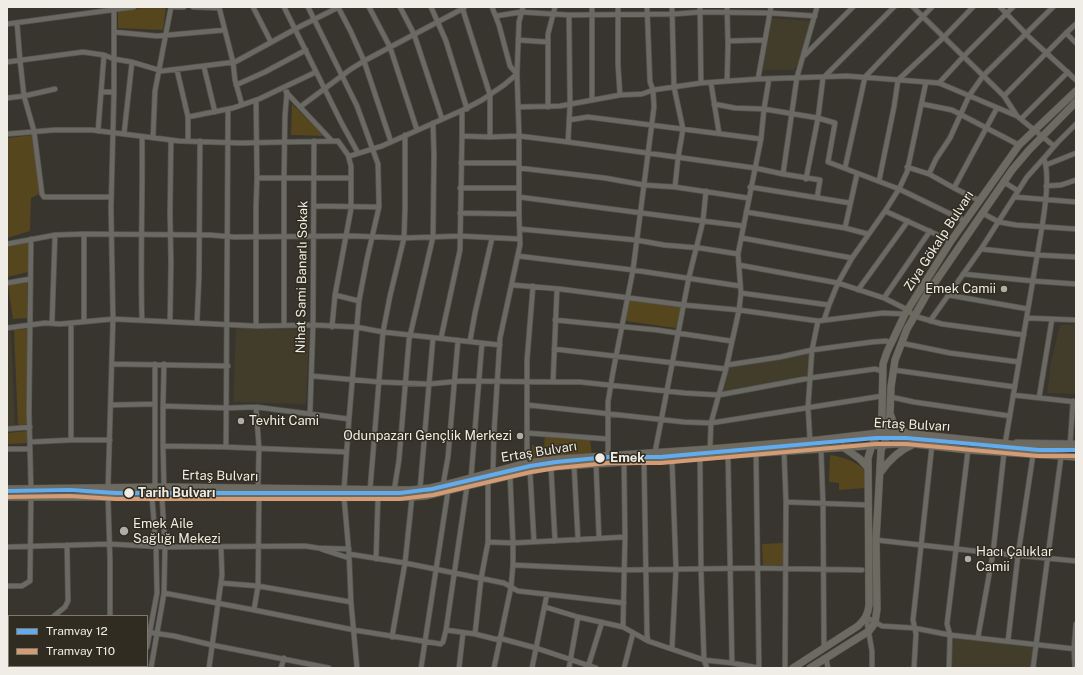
<!DOCTYPE html>
<html>
<head>
<meta charset="utf-8">
<style>
	body { margin:0 }
	#map { position:relative; width:1083px; height:675px; overflow:hidden; background:#38352e; font-family:"Public Sans",sans-serif }
	canvas { display:block }
	.frame { position:absolute; inset:0; border:8px solid #efede5; pointer-events:none }
	.legend { position:absolute; left:8px; top:615px; width:140px; height:52px; box-sizing:border-box; background:#312c21; border:1px solid #7d796f; margin:0; padding:5px 7px; list-style:none; font-size:12px; color:#efede5 }
	.legend li { display:flex; align-items:center; gap:8px; height:20px }
	.legend b { width:20px; border:1px solid #7d796f }
</style>
</head>
<body>
<div id="map">
<canvas width="1083" height="675"></canvas>
<div class="frame"></div>
<ul class="legend">
<li><b style="height:5px;background:#60acee"></b>Tramvay 12</li>
<li><b style="height:5px;background:#d39c74"></b>Tramvay T10</li>
</ul>
</div>
<script>
const context = document.querySelector('canvas').getContext('2d');
context.lineJoin = 'round';
function fill(path, color) { context.fillStyle = color; context.fill(path, 'evenodd'); }
function trace(path, color, width, dash) { context.strokeStyle = color; context.lineWidth = width; context.lineCap = dash ? 'butt' : 'round'; context.setLineDash(dash || []); context.stroke(path); }
function drawText(font, color, halo, rows, align = 'center') {
  context.font = font + ' "Public Sans",sans-serif'; context.lineWidth = 3; context.setLineDash([]); context.textBaseline = 'middle'; context.strokeStyle = halo; context.fillStyle = color; for (const [text, x, y, turn = 0] of rows) {
    context.save(); context.translate(x, y); context.rotate((+turn || 0) * Math.PI / 180); context.textAlign = isNaN(turn) ? turn : align; if (halo) context.strokeText(text, 0, 0); context.fillText(text, 0, 0); context.restore();
  }
}
fill(new Path2D(`
	M772,18L810,21L799,65L793,70H763Z
	M1076,324V394L1047,393L1051,362L1060,325Z
	M236,328L309,330L306,404L233,402Z
	M11,331L15,426H7V332Z
	M812,350L810,378L719,395L727,365Z
	M950,635L1036,644L1033,668H949Z`), '#423c2b');
fill(new Path2D(`
	M147,7H166L163,30L118,28V12Z
	M292,104L324,136L291,135Z
	M33,135L41,193L31,198L30,231L7,238V138Z
	M28,242V272L7,277V247Z
	M27,282L28,318L13,319L8,285Z
	M630,298L681,306L676,328L626,321Z
	M28,329V424L18,425L14,330Z
	M27,431V443L7,444V433Z
	M545,436L590,439L592,454L531,459L532,445L544,446Z
	M830,455C843,457 856,461 865,471V488L839,490V483L829,482Z
	M783,543L784,565H763L762,544Z`), '#55461d');
const street = new Path2D(`
	M114,7V59L132,62L162,71L235,62L301,26L339,7
	M193,7L219,8
	M219,7L233,62L235,80L242,105
	M253,7L271,42
	M284,7L341,122L358,153
	M308,7L357,106L378,164L379,207L367,259L359,301L349,419
	M338,7L351,32L364,61L391,142
	M369,7L390,47L417,130
	M400,7L414,34L442,119
	M431,7L446,41L467,109
	M462,7L490,95V137L519,136L568,142L570,105L569,15
	M592,7V100
	M647,7L650,82L653,90L701,83
	M672,7L674,87L683,129L678,158L675,187
	M700,7L701,83L758,79L847,76L926,82L907,172L899,189L885,211L852,258L838,283L829,305L824,320
	M913,7L1004,96L1017,116
	M1000,7L1030,38L1076,80
	M496,16L521,12L569,15L675,14L700,12L770,13L815,16
	M7,24L134,7
	M114,32L157,36L225,30
	M1066,33L1076,24
	M518,40L548,42
	M728,41L765,40
	M805,55L853,7
	M7,62L83,52L104,55L114,59V92L111,208L113,319L108,489
	M204,67L215,112
	M177,70L188,117
	M758,79L771,7
	M727,81L728,46L727,7
	M926,82L939,83L1017,116L1054,146
	M711,83L719,133
	M939,83L963,57L1013,7
	M236,85L265,72L306,50
	M55,89L24,96L34,131L42,194L44,197H111
	M101,92H114
	M286,92L332,141
	M1004,96L1066,33L1076,43
	M7,98L24,96L20,60L17,23
	M256,100L257,178
	M714,104L735,108L764,109L818,118L835,123L828,162L899,189L965,221
	M922,104L952,110L1019,145
	M300,107L351,69L364,61L464,8
	M518,107L560,106L620,95L618,65V7
	M548,107V34L555,7
	M462,111V136L490,137
	M1021,119L1068,72
	M569,120L588,117L761,139
	M98,131L104,55
	M7,134L54,130H92L179,141L240,143L338,141L348,155L351,166V209L335,295L332,327
	M124,134L132,62
	M142,137C143,198 140,259 142,320
	M153,138L155,91L171,7H184
	M188,141V117L233,108L259,99L316,72
	M568,142L755,168L783,174L797,77L817,7
	M348,155L350,156L382,146L463,110L482,100L504,85L517,74L510,66L499,25L492,7
	M1044,158L1058,142L1076,124
	M461,163H519
	M1046,165L1076,153
	M907,167L929,174L954,188L980,201
	M519,168L605,178L644,185L675,187L748,198
	M845,168L865,77L932,7
	M783,174L820,180L817,198
	M929,174L936,159L950,138L969,96L983,76L1053,7
	M351,178H257L256,206V326L313,325L356,327L383,332L500,345
	M806,179L818,118L823,78L894,7
	M879,181L894,107L898,80L944,37L973,7
	M1004,182L1018,191
	M1046,186L1061,185L1076,180
	M750,187L850,203
	M460,188H519
	M954,188L997,108
	M706,191L703,221L744,226
	M519,197L703,221L689,277L655,452
	M1015,197L1076,202
	M314,206L379,207
	M885,211L951,241
	M746,212L845,228L868,234
	M460,213L519,214
	M982,213L999,222L1016,225L1076,229
	M845,228L857,174
	M520,229L636,240L664,245L700,248L738,254
	M84,234V321
	M742,238L852,258
	M31,239L29,411L31,489
	M7,244L55,235L84,234L210,235L234,237L354,236L404,238L460,236L520,239
	M981,249L1038,255L1076,257
	M518,256L633,270L740,286
	M739,265L838,283L884,298L908,310L914,316L942,324L1024,335
	M963,274L1033,281L1076,284
	M7,283L30,279
	M513,285L560,289L684,305L739,310L818,321L883,313L905,314
	M858,290L908,221
	M741,293L829,305
	M335,295L359,301
	M948,295L1028,309
	M884,298L930,231
	M1027,318L1076,320
	M555,320L657,330L731,341
	M170,321L171,263L170,213L171,140
	M930,321L981,249L1027,177L1044,158C1050,176 1045,208 1042,227L1005,444
	M197,322L199,277L200,141
	M52,323L55,235
	M284,325V179L285,115L287,92
	M7,328L45,323L60,324L113,319L256,326
	M441,338L460,250L462,136
	M470,341L475,313L492,238
	M901,343L950,353L1019,362
	M554,349L726,369
	M112,364L228,366
	M155,364V487
	M727,365L780,357L812,350L872,342L886,341L892,343
	M894,370L1015,387
	M312,376L379,382L429,384L461,381L553,382L557,289
	M553,382H580L685,393L719,395L810,378L875,369L882,371
	M1013,395L1076,402
	M891,397L914,402L1010,416
	M1039,398L1052,319
	M111,405L154,404
	M528,405L684,422L711,423L882,396
	M163,406L164,364
	M256,407L259,448L258,489
	M310,414L313,325L314,141
	M7,429L30,427
	M527,433L608,439
	M71,440H110
	M810,441L808,407L812,350L818,321
	M30,442L71,440V323
	M1016,442L1076,443
	M163,446V406L227,408L256,407L349,419L344,489
	M1070,446L1073,401
	M226,447L346,452
	M7,449H30
	M710,449L711,423L714,412L726,369L739,310L741,293L738,254L761,139L764,109L769,79
	M821,449L823,503L824,648
	M784,451L786,502
	M756,453L759,668
	M608,455V402L613,372L633,270L654,107L653,90L642,94L620,95
	M728,456L732,663
	M700,458L701,569L704,660L707,668
	M672,460L676,569L672,649
	M644,461L647,634L648,641
	M527,463V360L533,286
	M596,464L599,538
	M574,465L578,540
	M551,467L555,541
	M493,471L494,433L500,338L520,245L519,214V133L517,74L519,22L523,7
	M530,471L534,542
	M471,478L482,343
	M443,485L448,457L458,340
	M164,487L163,446L226,447L228,109
	M420,489L433,338
	M370,490L383,332L390,296L404,238L405,209V135
	M394,491L399,460L409,340L433,237L434,155L433,123
	M108,497L110,559V616
	M344,497L349,554L351,602
	M876,540L993,553L1076,561
	M488,542L513,543L510,475
	M7,547L109,544L165,547L305,546L318,548L349,549
	M321,549L349,558
	M349,554L405,563L504,583L518,591L624,603
	M376,559L378,497
	M513,565V543L625,537
	M221,583L258,586L351,602L357,668
	M7,586H22L30,581L31,496
	M164,593L254,610L258,586L259,497
	M545,607L578,617
	M254,610L354,630L441,644L443,642L446,630L467,486
	M54,616L65,607L68,601L67,545
	M866,617L882,626L914,628L950,635L1076,649
	M866,617L872,651V668
	M7,624H9
	M623,627L625,537L624,463
	M446,630L475,634L499,640
	M147,632L174,636L212,645L329,668
	M475,634L481,579L488,542V481
	M392,637L405,563L412,497
	M978,637L993,553L1004,453
	M499,638L536,648L596,668
	M1008,641L1018,555L1033,455
	M147,647L157,593L156,547L152,497
	M826,658L828,668
	M7,667H17L19,668
	M588,667L602,622
	M58,668L61,666
	M143,668V666
	M151,668L164,593L165,547L162,497
	M209,668L222,575L221,547
	M281,668L284,658
	M421,668L448,491
	M459,668L463,633
	M494,668L511,587L513,565L624,570L758,568L862,570
	M532,668L547,594
	M569,668L578,617L623,627L648,641L704,660L732,663L759,668
	M624,668L633,633
	M785,668L786,502L868,505
	M914,668L916,634L913,620L932,445
	M949,668L950,635L947,624L968,450
	M1033,668L1061,457
	M1075,668L1074,648L1076,624`);
const secondary = new Path2D(`
	M891,416C893,426 900,429 908,434
	M843,447L860,459L868,468
	M880,473C889,460 899,450 914,444
	M793,668L858,626C865,619 868,615 869,605L868,458L872,445L879,433L882,415L883,364L887,352L905,314L951,241L1019,145L1076,91
	M810,668L869,631L875,623L877,609L876,540L881,450L887,437L890,414L891,387L895,360L907,329L927,294L1012,170L1029,150L1076,102`);
const primary = new Path2D(`
	M7,489L164,487L410,490L430,488L452,483L527,463L559,459L710,449L818,440L879,433L912,434L1029,446L1076,448
	M7,497H412L425,496L520,473L549,467L896,444H914L968,450L1076,457`);
trace(street, '#55534d', 6);
trace(secondary, '#55534d', 8);
trace(primary, '#55534d', 8);
trace(street, '#6b6964', 4.5);
trace(secondary, '#6d6a62', 7);
trace(primary, '#6e6a60', 7);
trace(new Path2D(`
	M7,491L70,490L116,493H400L432,489L530,466L556,462L608,457H660L876,438H906L1039,450H1076`), '#60acee', 4);
trace(new Path2D(`
	M7,497L70,496L116,499H400L433,495L531,472L557,468L608,463H661L876,444H906L1038,456H1076`), '#d39c74', 4);
for (const [x, y, r, color] of [
	[1004,289,4,"#afada5"],
	[241,421,4,"#afada5"],
	[520,436,4,"#afada5"],
	[600,458,5.5,"#efede5"],
	[129,493,5.5,"#efede5"],
	[124,531,5,"#afada5"],
	[968,559,4,"#afada5"]
]) { const dot = new Path2D(); dot.arc(x, y, r, 0, 2 * Math.PI); context.fillStyle = color; context.fill(dot); trace(dot, '#312c21', 1.5); }
drawText('13px', '#efede5', '#312c21', [
	["Ziya Gökalp Bulvarı",939,241,-57],
	["Nihat Sami Banarlı Sokak",302,277,-89],
	["Ertaş Bulvarı",912,425,3],
	["Ertaş Bulvarı",539,452,-9],
	["Ertaş Bulvarı",220,476,1]
]);
drawText('13px', '#efede5', '#312c21', [
	["Emek Camii",996,289,"right"],
	["Tevhit Cami",249,421],
	["Odunpazarı Gençlik Merkezi",512,436,"right"],
	["Emek Aile",133,524],
	["Sağlığı Mekezi",133,539],
	["Hacı Çalıklar",976,552],
	["Camii",976,567]
], 'left');
drawText('bold 13px', '#efede5', '#312c21', [
	["Emek",610,458],
	["Tarih Bulvarı",138,493]
], 'left');
</script>
</body>
</html>
